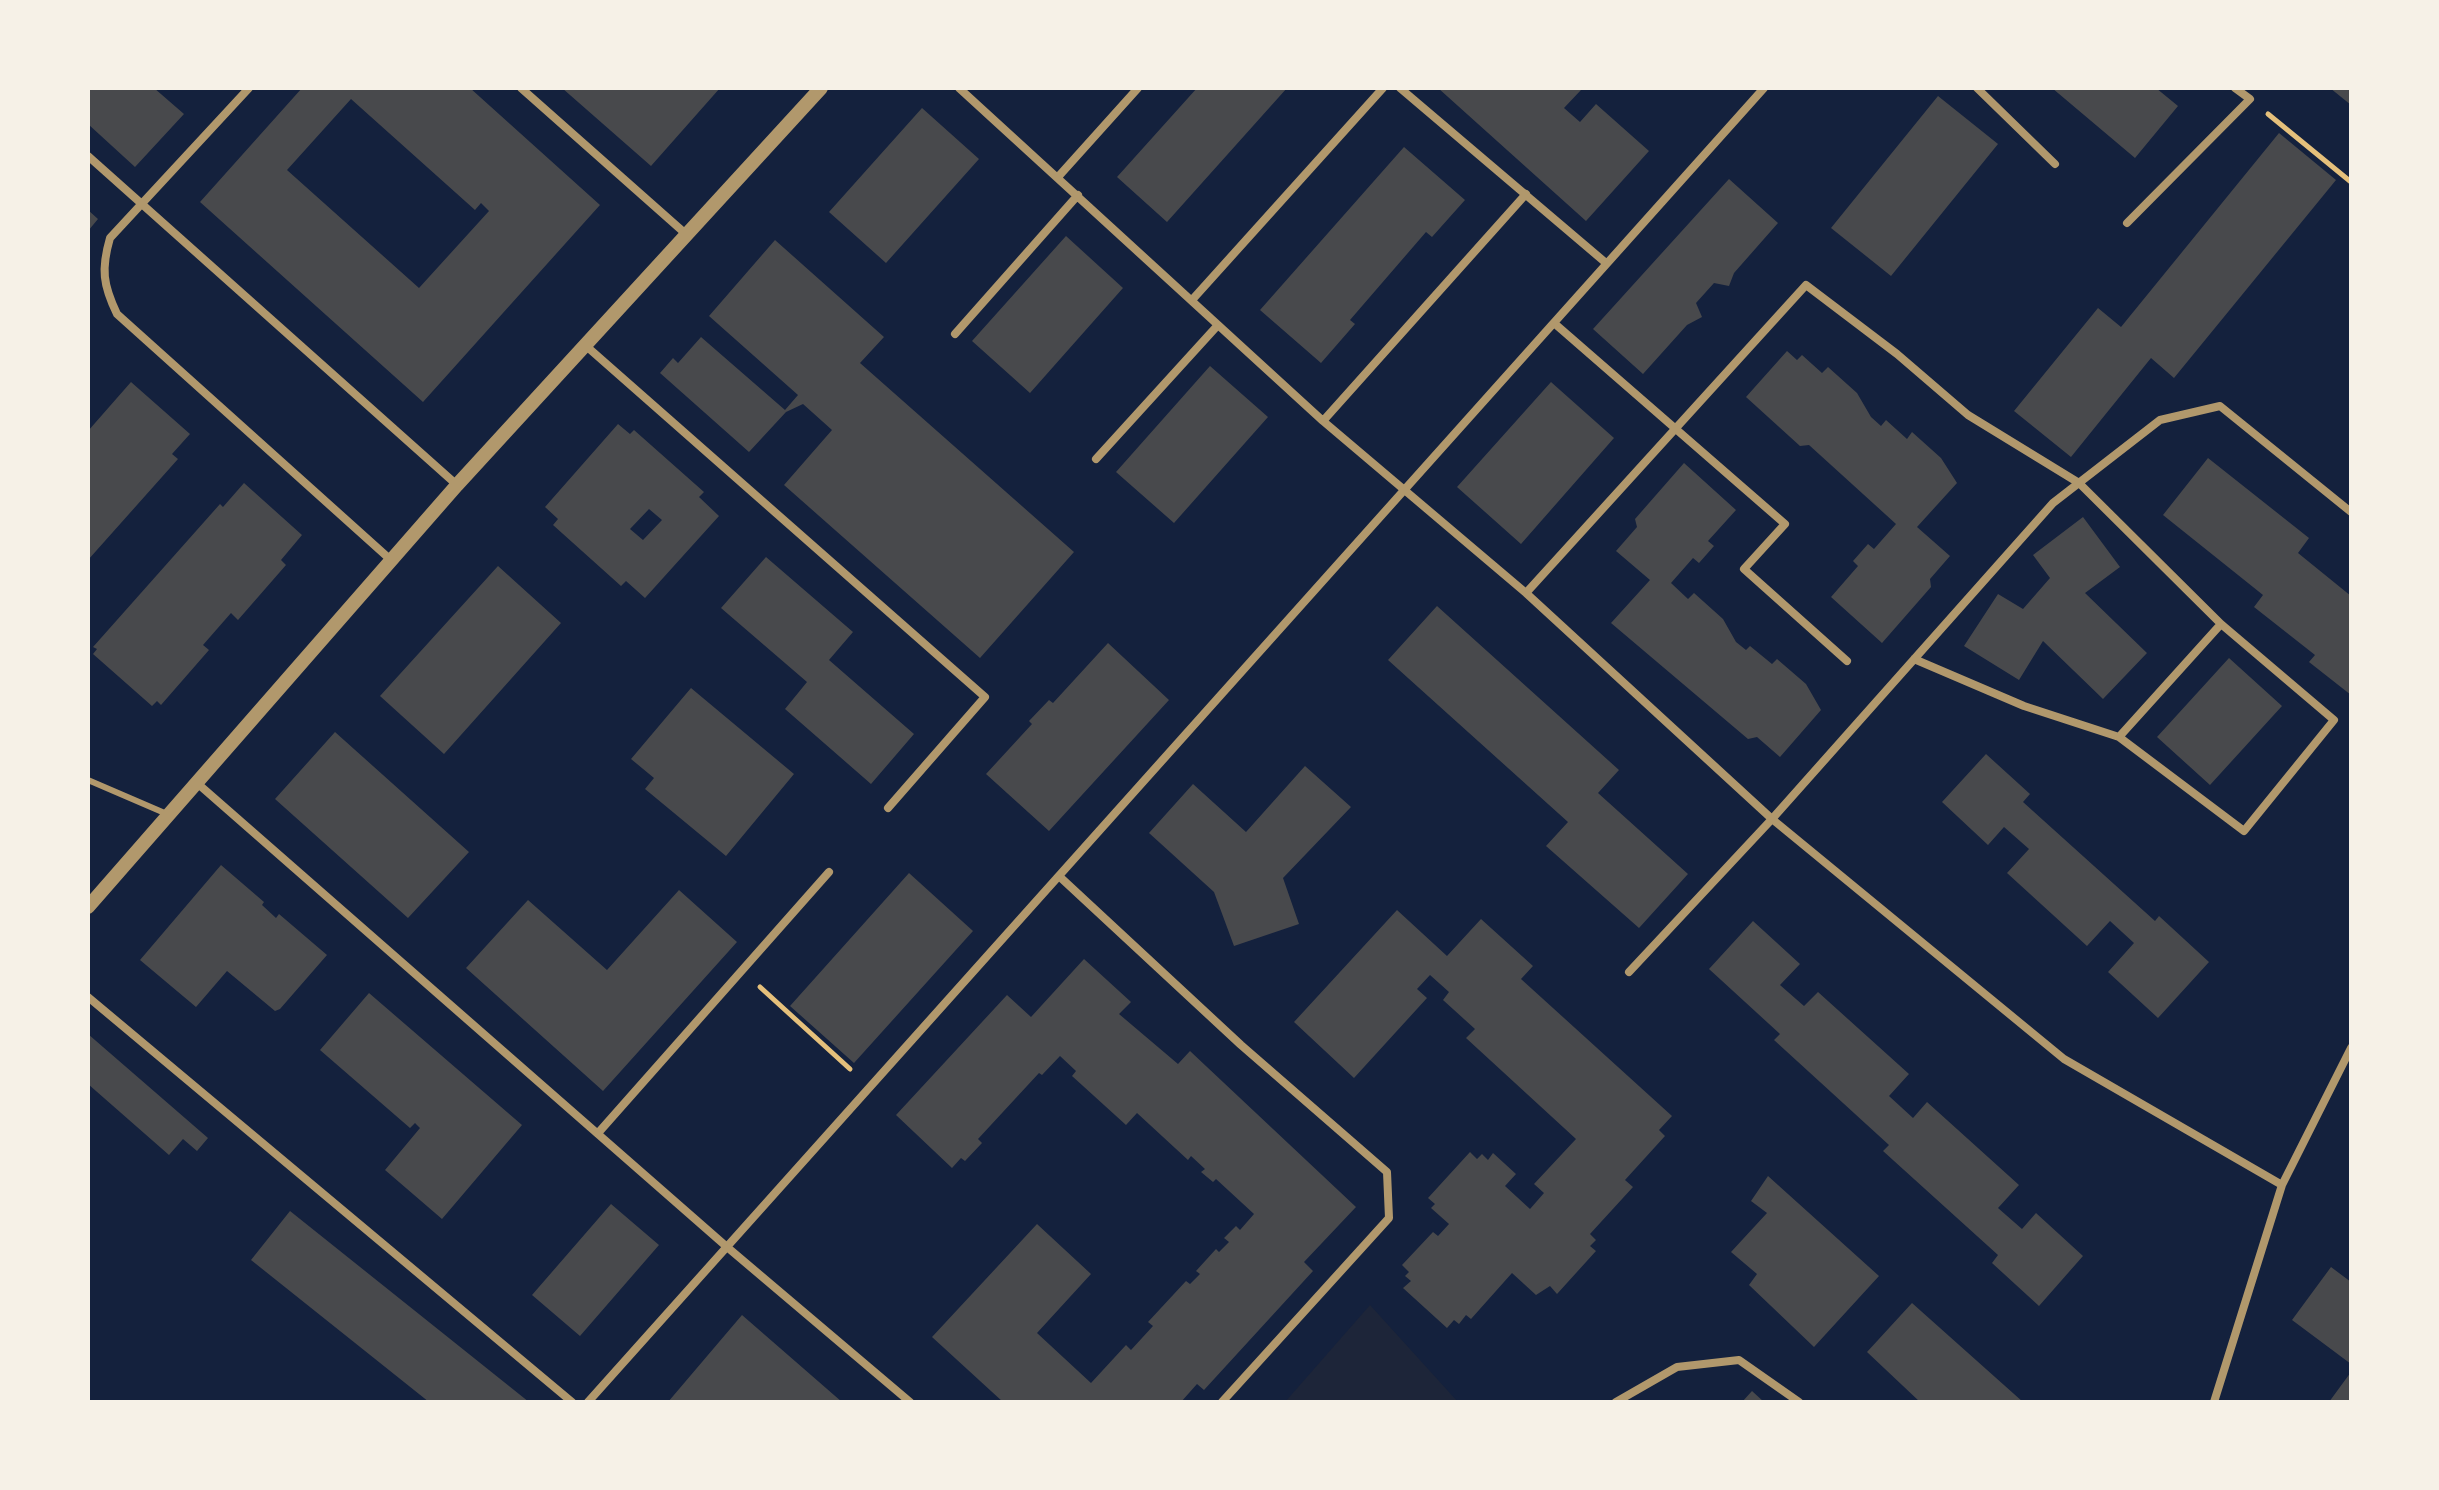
<!DOCTYPE html>
<html>
<head>
<meta charset="utf-8">
<style>
	body { margin:0 }
	#map { position:relative; width:2439px; height:1490px; overflow:hidden; background:#14213d; font-family:Figtree,sans-serif }
	canvas { display:block }
	.frame { position:absolute; inset:0; border:90px solid #f6f1e7; pointer-events:none }
</style>
</head>
<body>
<div id="map">
<canvas width="2439" height="1490"></canvas>
<div class="frame"></div>
</div>
<script>
const context = document.querySelector('canvas').getContext('2d');
context.lineJoin = 'round';
function fill(path, color) { context.fillStyle = color; context.fill(path, 'evenodd'); }
function trace(path, color, width, dash) { context.strokeStyle = color; context.lineWidth = width; context.lineCap = dash ? 'butt' : 'round'; context.setLineDash(dash || []); context.stroke(path); }
fill(new Path2D(`
	M1370,1305L1458,1402H1285Z`), '#1d2539');
fill(new Path2D(`
	M88,88H154L184,114L135,167L88,124Z
	M302,88H470L600,205L423,402L200,202ZM351,99L475,210L481,203L489,211L419,288L287,170Z
	M562,88H720L651,166Z
	M1197,88H1287L1167,222L1117,177Z
	M1438,88H1578L1581,90L1564,108L1580,122L1596,104L1649,151L1586,221Z
	M2052,88H2156L2178,106L2135,158Z
	M2330,88H2351V105Z
	M1938,96L1998,144L1891,276L1831,228Z
	M922,108L979,159L886,263L829,212Z
	M2279,133L2336,180L2174,378L2151,358L2071,457L2014,411L2098,308L2121,327Z
	M1404,147L1465,200L1432,237L1426,232L1350,320L1355,324L1321,363L1260,310Z
	M1729,179L1778,223L1734,273L1729,286L1714,283L1696,303L1702,317L1687,325L1643,374L1593,329Z
	M88,210L98,219L88,231Z
	M1066,236L1123,288L1030,393L972,341Z
	M775,240L884,337L860,363L1074,552L980,658L784,485L832,430L803,404L786,412L749,452L660,373L673,358L678,363L701,337L785,410L798,395L709,316Z
	M1787,351L1797,360L1802,355L1822,373L1828,367L1857,393L1871,417L1881,426L1886,420L1907,439L1912,432L1941,458L1957,483L1917,527L1950,556L1930,579L1931,587L1882,643L1831,597L1858,566L1853,561L1868,544L1874,549L1896,524L1809,445L1800,446L1746,397Z
	M1210,366L1268,417L1174,523L1116,472Z
	M131,382L190,434L172,454L178,459L88,560V431Z
	M1551,382L1614,438L1521,544L1457,487Z
	M618,424L630,434L634,430L704,492L699,497L719,516L645,598L626,581L621,586L553,525L558,519L545,507ZM649,509L662,520L643,540L630,529Z
	M2208,458L2309,538L2298,553L2351,596V695L2309,662L2315,655L2254,607L2263,595L2163,515Z
	M1684,463L1736,510L1708,541L1714,546L1699,563L1693,558L1671,583L1688,599L1694,593L1723,619L1736,642L1746,650L1750,646L1772,664L1777,659L1806,684L1821,710L1780,757L1757,737L1748,739L1611,623L1650,580L1616,551L1637,527L1635,519Z
	M244,483L302,535L281,560L286,565L238,620L231,613L203,645L209,650L161,705L157,701L152,706L93,654L97,649L93,647L220,504L223,507Z
	M2083,517L2120,567L2085,593L2147,653L2103,699L2043,641L2019,680L1964,646L1998,594L2023,609L2050,578L2033,555Z
	M766,557L853,632L829,660L914,734L871,784L785,709L807,682L721,608Z
	M498,566L561,623L444,754L380,696Z
	M1437,606L1619,770L1598,793L1688,874L1639,928L1546,846L1568,822L1388,660Z
	M1108,643L1169,700L1049,831L986,774L1032,724L1029,721L1049,700L1053,703Z
	M2229,658L2282,706L2210,785L2157,737Z
	M691,688L794,774L726,856L645,789L654,778L631,759Z
	M335,732L469,852L408,918L275,799Z
	M1986,754L2030,794L2023,802L2155,921L2159,916L2209,962L2158,1018L2108,972L2134,943L2110,921L2087,946L2007,873L2029,849L2004,827L1988,845L1942,802Z
	M1305,766L1351,807L1283,878L1299,924L1234,946L1214,892L1149,833L1193,784L1246,832Z
	M221,865L264,902L262,905L276,918L279,914L327,955L280,1009L275,1011L227,971L196,1007L140,960Z
	M909,873L973,931L854,1063L790,1006Z
	M679,890L737,942L603,1091L466,968L528,900L607,970Z
	M1397,910L1447,956L1481,919L1533,966L1521,979L1672,1116L1659,1130L1665,1136L1625,1180L1633,1187L1590,1234L1596,1240L1590,1246L1596,1251L1557,1294L1550,1286L1536,1295L1512,1273L1471,1319L1466,1315L1459,1324L1454,1320L1447,1328L1403,1288L1411,1281L1405,1276L1409,1272L1402,1265L1433,1232L1438,1236L1449,1224L1431,1208L1435,1204L1428,1198L1470,1152L1477,1159L1482,1154L1488,1160L1493,1153L1516,1174L1505,1186L1530,1209L1544,1193L1534,1184L1576,1139L1466,1038L1475,1029L1443,1000L1449,992L1430,975L1417,989L1427,998L1354,1078L1294,1022Z
	M1753,921L1800,964L1780,985L1804,1006L1818,992L1909,1074L1889,1096L1913,1118L1927,1102L2019,1185L1998,1208L2022,1229L2036,1213L2083,1256L2039,1306L1992,1263L1998,1255L1883,1151L1889,1145L1774,1040L1780,1034L1709,969Z
	M1084,959L1131,1002L1119,1014L1178,1064L1190,1051L1356,1207L1304,1262L1313,1271L1204,1390L1197,1384L1181,1402H1003L932,1337L1037,1224L1091,1274L1037,1333L1091,1383L1126,1345L1131,1350L1153,1326L1148,1322L1186,1281L1190,1284L1200,1274L1196,1271L1216,1249L1219,1252L1229,1242L1224,1238L1236,1226L1240,1230L1254,1214L1216,1179L1213,1182L1201,1172L1205,1169L1191,1156L1188,1160L1137,1113L1126,1125L1072,1076L1076,1071L1060,1056L1042,1075L1039,1073L978,1139L982,1143L965,1161L961,1158L952,1168L896,1115L1007,995L1031,1017Z
	M369,993L522,1125L442,1219L385,1170L420,1128L415,1123L410,1128L320,1050Z
	M88,1034L208,1138L197,1151L183,1139L169,1155L88,1084Z
	M1768,1176L1879,1276L1814,1347L1749,1285L1757,1274L1731,1252L1767,1213L1751,1201Z
	M611,1204L659,1245L580,1336L532,1295Z
	M290,1211L529,1402H429L251,1260Z
	M2331,1267L2351,1282V1364L2292,1320Z
	M1912,1303L2023,1402H1920L1867,1352Z
	M742,1315L842,1402H668Z
	M2351,1372V1402H2329Z
	M1752,1391L1764,1402H1742Z`), '#48494c');
trace(new Path2D(`
	M2268,114L2351,182
	M760,987L850,1069`), '#e5c07b', 5);
trace(new Path2D(`
	M88,780L167,814`), '#b1986c', 6);
trace(new Path2D(`
	M249,88L110,238C101,269 103,285 117,314L392,561
	M521,88L687,235
	M959,88L1323,421L1526,593L1772,819L2064,1059L2282,1185
	M1400,88L1606,263
	M1977,88L2055,164
	M88,156L457,485
	M1058,177L1138,88
	M2127,223L2250,99L2235,88
	M1192,300L1383,88
	M1554,323L1785,524L1744,569L1847,661
	M955,334L1078,195
	M585,345L985,697L888,808
	M1323,421L1526,194
	M1096,459L1218,325
	M1526,593L1806,285L1897,354L1968,415L2079,483L2221,624L2334,720L2244,831L2119,737L2024,706L1914,659
	M2119,737L2221,624
	M197,783L727,1247L910,1402
	M1060,877L1241,1045L1387,1172L1389,1218L1222,1402
	M1629,972L1772,819L2053,503L2160,420L2220,406L2351,512
	M88,997L572,1402
	M599,1132L829,872
	M588,1402L1764,88
	M1616,1402L1677,1367L1739,1360L1799,1402
	M2214,1402L2282,1185L2351,1048`), '#b1986c', 8);
trace(new Path2D(`
	M88,907L457,485L821,88`), '#b1986c', 14);
</script>
</body>
</html>
